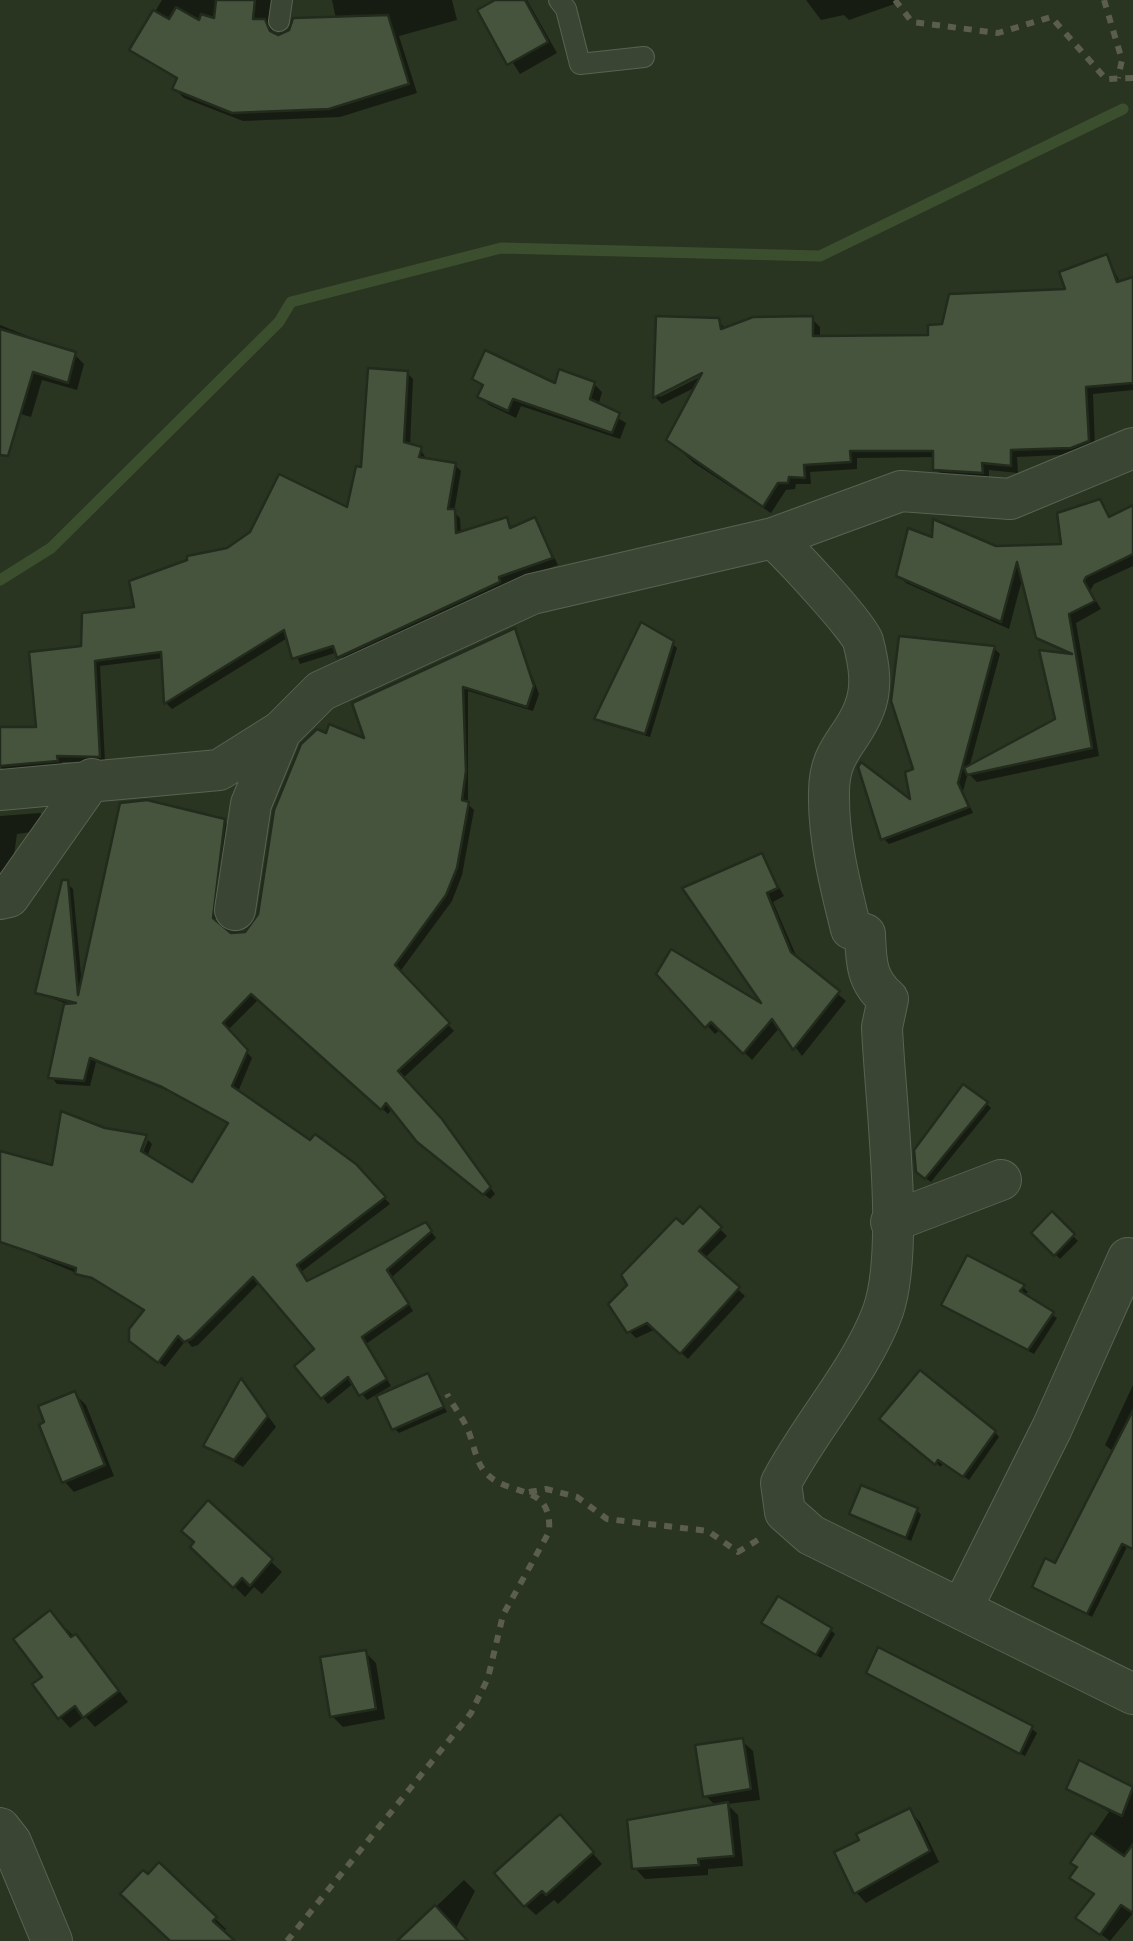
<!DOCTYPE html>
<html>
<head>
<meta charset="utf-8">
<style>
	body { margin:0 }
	canvas { display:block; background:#293421 }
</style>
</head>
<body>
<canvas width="1133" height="1941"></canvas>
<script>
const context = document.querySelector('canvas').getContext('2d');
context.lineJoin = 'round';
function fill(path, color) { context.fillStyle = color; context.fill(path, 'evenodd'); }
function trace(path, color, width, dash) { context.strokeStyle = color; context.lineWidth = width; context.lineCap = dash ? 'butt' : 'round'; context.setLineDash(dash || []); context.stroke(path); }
fill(new Path2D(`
	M162,0H271L268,24L277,38L336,19L332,0H452L457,20L399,36L417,93L340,117L243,121L184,98L175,89L178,80L132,50Z
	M500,0H527L557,53L520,74L480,11Z
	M806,0H899L900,2L849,20L844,15L821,20Z
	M1107,257L1121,284L1133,285V390L1093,394L1095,448L1080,454L1017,457L1018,473L989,470V480L943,476L936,469V457L857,458V469L810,472L811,484H796L795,489L786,490L771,513L694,463L669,440L698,386L662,404L655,397L718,321L727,330L812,319L820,327V338L931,337L1068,292ZM712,365L714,370L660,397V391Z
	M0,325L75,355L84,364L77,390L42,380L31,417L0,408Z
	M407,373L413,379L410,446L421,450L427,460L455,465L461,471L454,512L460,518L461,534L506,519L513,529L535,520L558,565L504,584L505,589L345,662L338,652L300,664L289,637L172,709L166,703L164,658L100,666L105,762H62L63,766L5,772L0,766V729L39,730L83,648L137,609L228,551L349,511Z
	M475,379L556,386L594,384L602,392L598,406L626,423L620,439L521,406L516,418L489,405L480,397L484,388Z
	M1099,502L1111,518L1133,514V566L1094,584L1090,591L1101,609L1076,623L1099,756L977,782L968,773L963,791L973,813L889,844L883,838L914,805L917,770L994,648L1000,654L969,768L1058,720L1069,655L1038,636L1023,576L1009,629L906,583L898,575L935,541L996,548L1064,546Z
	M515,631L539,694L533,711L468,691V804L474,810L462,875L452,901L399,973L454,1031L402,1079L448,1129L495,1194L490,1199L426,1147L393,1108L388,1114L259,999L227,1031L252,1058L238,1092L311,1143L354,1166L390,1204L301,1272L308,1283L426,1225L436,1238L392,1277L413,1311L366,1344L391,1386L367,1400L354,1383L328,1404L322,1397L317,1349L260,1282L198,1345L192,1347L186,1340L165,1367L139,1347L146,1312L101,1283L40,1258L0,1233V1154L54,1168L105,1131L146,1138L139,1163L148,1140L152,1144L147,1157L193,1186L230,1124L171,1092L96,1062L90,1086L57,1084L51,1077L67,1004L38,993L67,883L73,889L82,985L224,821L230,827L218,926L222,932L244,935L261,916L368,743Z
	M672,643L677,648L650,737L602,723L597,718Z
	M40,813L47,820L39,831L17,834L12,869L0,881V816Z
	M761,856L784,896L773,902L798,960L846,1001L802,1056L780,1027L752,1060L721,1029L715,1034L659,974L769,1011Z
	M986,1103L991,1108L931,1182L924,1177Z
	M700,1210L727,1236L704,1259L745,1296L688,1359L656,1329L636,1338L629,1331L683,1228Z
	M1052,1215L1078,1241L1060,1259L1034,1233Z
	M968,1258L1023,1287L1028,1292L1023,1296L1057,1318L1034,1354L949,1309Z
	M428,1376L447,1412L399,1433L394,1428Z
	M1133,1385V1550L1127,1547L1092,1617L1035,1586L1056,1566L1114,1452L1105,1445Z
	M249,1390L276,1427L243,1467L206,1445Z
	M75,1394L86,1405L114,1476L74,1492L64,1481Z
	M887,1423L995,1432L999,1437L969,1480L943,1462L941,1467Z
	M208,1503L282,1572L262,1594L254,1587L245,1597L194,1546Z
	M917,1510L921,1515L911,1541L852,1513Z
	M50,1613L86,1648L128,1702L95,1727L85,1716L70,1728L60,1717L45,1678Z
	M769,1627L831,1630L835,1634L821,1658Z
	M880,1650L1032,1729L1037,1733L1025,1756L874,1677Z
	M365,1652L376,1663L385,1719L343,1727L332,1716Z
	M742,1741L753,1751L760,1800L727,1804L738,1815L743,1866L708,1869V1875L645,1879L635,1868L716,1806L705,1795Z
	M1080,1764L1133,1790V1913L1110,1941L1079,1918L1096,1896L1073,1877L1079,1868L1074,1863L1109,1812L1069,1788Z
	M910,1811L920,1822L939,1862L866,1903L856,1892Z
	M571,1828L602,1864L558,1904L554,1900L536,1915L525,1905Z
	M159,1865L226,1929L222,1933L226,1941H173L148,1878Z
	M464,1880L475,1891L455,1930L465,1941H400Z`), '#0007');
trace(new Path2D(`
	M0,580L51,548L279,322L291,302L501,248L820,256L1123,109`), '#3b4f2e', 11);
const building = new Path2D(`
	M216,0H255L253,19H265L270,31L278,35L289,30L293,18L388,15L409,84L329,109L232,113L172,89L177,78L129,50L153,10L169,19L176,7L199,20L201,14L214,18Z
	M495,0H525L548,42L507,65L477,10Z
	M1107,254L1117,282L1133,277V383L1086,387L1089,441L1071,448L1011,450V466L982,463L983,473L933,470V451H850L851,462L804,465L805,478L789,477L788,483H778L763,507L666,440L702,373L653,398L656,316L719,318L721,329L753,317L813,316V336L928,335V325L942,324L949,294L1065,289L1059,272Z
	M0,329L76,352L68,383L33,372L8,456L0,455Z
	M485,350L555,383L559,369L595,382L590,399L620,413L612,433L513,399L508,411L477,397L483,385L472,379Z
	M368,368L408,371L404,442L422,447L419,457L456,463L448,509H455L456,533L507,517L510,528L535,517L553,558L499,577L500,582L337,658L333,646L292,659L284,630L164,704L161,652L95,661L100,757L57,756L58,761L0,766V727H36L29,652L81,646L82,613L134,607L129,581L187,560V556L227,548L250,532L279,474L347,507L356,466L361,467Z
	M1100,499L1109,517L1133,505V554L1086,577L1084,581L1095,601L1069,614L1092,748L967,775L964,768L1055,719L1039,650L1072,654L1036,638L1017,562L1001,622L896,576L908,528L932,537L933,519L996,546L1061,544L1057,513Z
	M641,622L674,641L645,734L594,719Z
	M515,628L534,686L527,707L463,687L466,771L462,800L469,802L457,868L446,895L395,965L450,1023L398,1071L442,1119L491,1187L483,1195L417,1142L386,1103L381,1110L251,994L223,1023L248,1050L232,1086L310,1140L315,1134L356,1164L386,1197L297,1265L307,1281L426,1222L432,1231L387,1270L409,1304L362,1337L387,1379L359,1396L348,1377L321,1399L294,1366L314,1349L253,1277L191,1339L184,1342L178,1336L158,1363L129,1341V1329L144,1310L92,1278L75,1274L76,1268L0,1242V1151L52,1165L61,1111L105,1128L147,1135L141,1151L192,1182L228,1123L162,1087L90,1058L84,1081L48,1078L64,1004L76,1003L35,993L62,880H68L78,995L120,803L147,800L225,819L213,918L231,933L245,932L258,914L274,810L301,744L317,729L326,733L329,724L364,738L352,703Z
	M899,636L995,646L958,783L969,807L881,840L858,767L861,762L910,799L905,772L913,769L891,701Z
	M762,853L778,888L767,893L791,952L840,991L793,1050L772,1019L743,1054L711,1022L705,1028L656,974L671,949L761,1003L682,888Z
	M963,1084L988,1102L925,1179L916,1172L914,1150Z
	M700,1206L722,1227L699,1251L740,1287L680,1354L647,1323L627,1333L608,1304L627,1285L621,1275L676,1218L683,1224Z
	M1052,1211L1075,1234L1054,1256L1031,1233Z
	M967,1255L1025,1285L1020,1291L1054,1312L1028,1350L941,1305Z
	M920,1370L996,1431L963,1477L938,1460L935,1465L879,1419Z
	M428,1373L444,1407L392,1430L376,1396Z
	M241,1378L268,1416L234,1460L203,1446Z
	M75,1391L105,1465L62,1483L39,1425L44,1422L38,1406Z
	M1133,1410V1549L1122,1544L1087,1614L1032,1587L1045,1558L1055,1563Z
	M861,1485L918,1508L906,1538L849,1514Z
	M208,1500L273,1559L250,1586L242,1578L233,1588L190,1547L194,1542L181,1531Z
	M778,1596L832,1628L816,1655L761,1623Z
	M50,1610L71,1637L76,1634L119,1691L83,1718L75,1706L58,1719L32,1684L42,1677L13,1639Z
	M878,1647L1033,1726L1020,1754L866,1673Z
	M366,1650L376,1709L330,1717L320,1657Z
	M743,1738L751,1789L703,1797L695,1745Z
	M1079,1760L1133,1787L1122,1816L1066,1789Z
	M728,1802L734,1856L698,1859L699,1865L632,1869L627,1820Z
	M910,1808L930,1851L854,1894L834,1852L859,1840L856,1834Z
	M560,1814L594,1852L546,1895L542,1891L524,1907L494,1873Z
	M1091,1833L1124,1856L1133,1844V1913L1121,1905L1100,1935L1075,1918L1094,1894L1069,1878L1077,1867L1070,1863Z
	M159,1862L217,1917L213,1921L235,1941H170L120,1894L143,1870L148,1874Z
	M435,1905L468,1941H397Z`);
fill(building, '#46543d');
trace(building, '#222b1c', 2.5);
const lane = new Path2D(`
	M559,0L566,9L580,64L644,57
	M279,21L282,0`);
const street = new Path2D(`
	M773,538C788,551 860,628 863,641C869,664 873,687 864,709C852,741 829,750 829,792C828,838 840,885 851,929L865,934C866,961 866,981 888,999L882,1027C885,1100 905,1247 883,1311C862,1369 810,1427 781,1483L785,1512L811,1535L1133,1694
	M0,790L219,770L281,731
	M0,899L9,897L92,779
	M235,910L251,804L281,731L321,691L532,594L773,538L901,491L1010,499L1133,448
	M891,1222L1001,1180
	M963,1606L1052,1428L1128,1258
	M0,1828L11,1842L52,1941`);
trace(lane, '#596352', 22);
trace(street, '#596352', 42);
trace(new Path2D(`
	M895,0L912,22L998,33L1051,17L1106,79L1133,78
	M1104,0L1122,60L1118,78
	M529,1492L546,1489L577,1497L607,1519L708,1531L738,1552L761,1538
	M287,1941L471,1713L488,1678L503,1615L549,1532C553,1482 509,1498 486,1473C475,1462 474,1442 467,1428C462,1416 453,1406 447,1394`), '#5b5e4b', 6, [8, 8]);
trace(lane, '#3b4534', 20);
trace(street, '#3b4534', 40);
</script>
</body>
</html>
